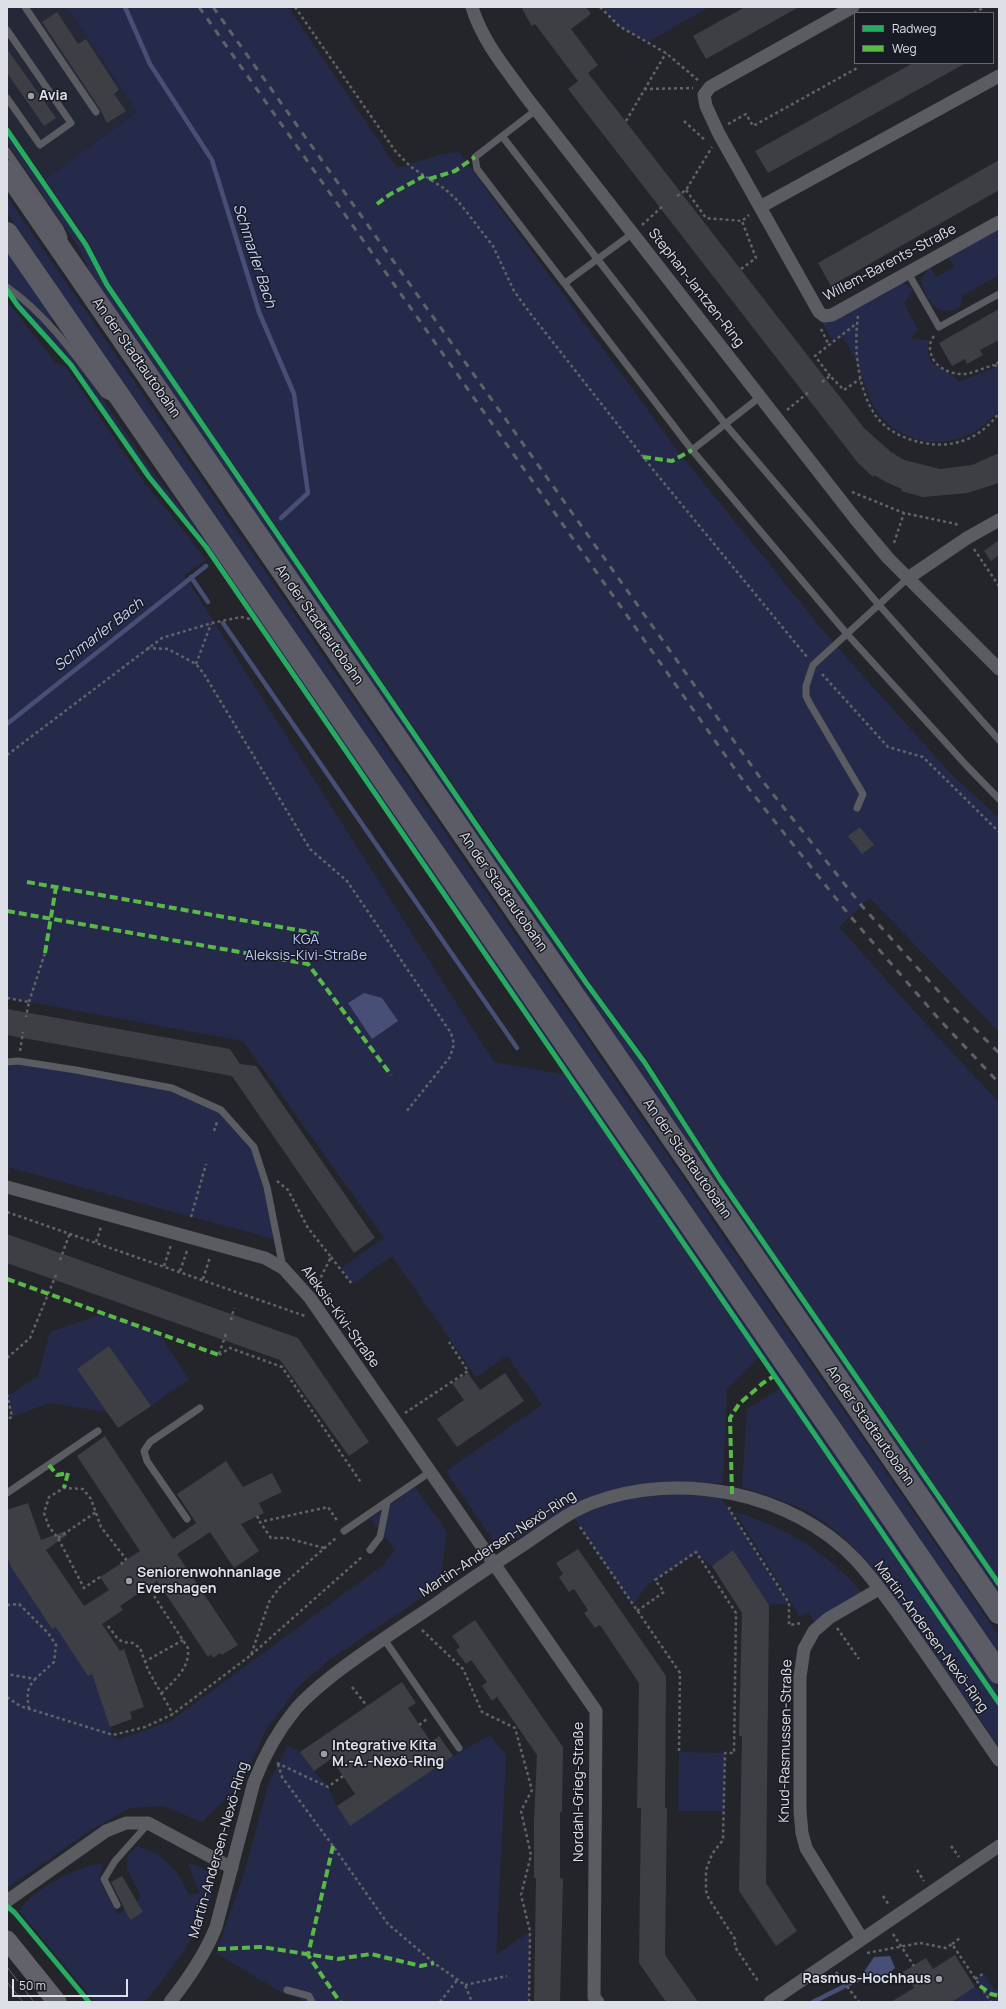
<!DOCTYPE html>
<html>
<head>
<meta charset="utf-8">
<style>
	body { margin:0 }
	#map { position:relative; width:1006px; height:2009px; overflow:hidden; background:#24252b; font-family:Manrope,sans-serif }
	canvas { display:block }
	.frame { position:absolute; inset:0; border:8px solid #dee0e7; pointer-events:none }
	.legend { position:absolute; left:854px; top:12px; width:140px; height:52px; box-sizing:border-box; background:#181a24; border:1px solid #676972; margin:0; padding:5px 7px; list-style:none; font-size:12px; color:#dee0e7 }
	.legend li { display:flex; align-items:center; gap:8px; height:20px }
	.legend b { width:20px; border:1px solid #676972 }
	.scale { position:absolute; left:12px; top:1979px; width:116px; height:18px; box-sizing:border-box; border:2px solid #dee0e7; border-top:0; padding-left:5px; font-size:12px; line-height:14px; white-space:nowrap; color:#dee0e7; -webkit-text-stroke:3px #181a24; paint-order:stroke }
</style>
</head>
<body>
<div id="map">
<canvas width="1006" height="2009"></canvas>
<div class="frame"></div>
<ul class="legend">
<li><b style="height:5px;background:#26ab63"></b>Radweg</li>
<li><b style="height:5px;background:#58b947"></b>Weg</li>
</ul>
<div class="scale">50 m</div>
</div>
<script>
const context = document.querySelector('canvas').getContext('2d');
context.lineJoin = 'round';
function fill(path, color) { context.fillStyle = color; context.fill(path, 'evenodd'); }
function trace(path, color, width, dash) { context.strokeStyle = color; context.lineWidth = width; context.lineCap = dash ? 'butt' : 'round'; context.setLineDash(dash || []); context.stroke(path); }
function drawText(font, color, halo, rows, align = 'center') {
  context.font = font + ' Manrope,sans-serif'; context.lineWidth = 3; context.setLineDash([]); context.textBaseline = 'middle'; context.strokeStyle = halo; context.fillStyle = color; for (const [text, x, y, turn = 0] of rows) {
    context.save(); context.translate(x, y); context.rotate((+turn || 0) * Math.PI / 180); context.textAlign = isNaN(turn) ? turn : align; if (halo) context.strokeText(text, 0, 0); context.fillText(text, 0, 0); context.restore();
  }
}
fill(new Path2D(`
	M7,7H67L137,112L45,179L7,125Z`), '#252836');
fill(new Path2D(`
	M67,7H288L397,168L443,154L459,152L680,454L830,639L952,775L999,818V1032L870,898L839,927L933,1032L999,1102V1579L723,1179L648,1061L589,982L109,284L89,243L45,179L137,112Z
	M602,7H709L648,42L619,26Z
	M7,136L84,246L104,286L584,986L643,1065L718,1182L999,1589V1597L98,289L79,248L7,142Z
	M7,197L999,1636V1653L7,213Z
	M999,228V275L962,296L960,307C937,319 927,301 921,281L930,266L936,277L954,267L948,256Z
	M7,248L50,310L54,328L154,474L211,544L999,1690V1747C969,1704 940,1660 909,1618C882,1580 855,1541 815,1516C793,1503 767,1495 742,1487L747,1409L782,1387L761,1355L727,1389L723,1483H662L607,1492L569,1508L517,1539L505,1542L492,1539L446,1471L542,1405L507,1356L476,1377L392,1256L352,1284L341,1268L384,1238L243,1041L7,998V301L55,362L66,367L146,485L173,517L206,560L184,575L494,1062L567,1075L206,547L149,477L71,365L18,306L7,290Z
	M902,283L907,285L913,290L904,303L918,330L911,338L929,341C922,371 948,367 959,382L999,366C999,375 1001,401 999,408C997,414 989,421 985,424C955,449 911,448 883,419C871,407 869,391 862,376C857,363 850,350 844,338L832,339L822,322Z
	M7,1062L172,1088L221,1110L254,1147L261,1168L274,1239L11,1168L7,1178Z
	M105,1313L158,1332L189,1379L151,1406L109,1346L77,1369L107,1412L49,1403L12,1417L8,1396L38,1376L50,1332Z
	M415,1487L447,1532L439,1586L329,1660L298,1687L266,1730L242,1782L202,1822L164,1806L129,1808L91,1830L7,1888V1557L11,1567L52,1629L58,1626L88,1676L92,1674L114,1738L120,1739L171,1721L383,1565L395,1550L371,1519Z
	M715,1491L729,1509L789,1603L769,1605L733,1550L712,1566L696,1553L647,1585L633,1605L571,1513L611,1497Z
	M735,1512C786,1527 828,1553 863,1594L815,1622L808,1612L800,1617Z
	M490,1735L506,1755L496,1955L530,1931L529,2002H302L300,1998L282,1993L216,1953L244,1874L269,1782L287,1746L300,1752L314,1771L328,1787L337,1806L350,1826L453,1756Z
	M679,1752L725,1753L724,1811H678Z
	M137,1846C163,1853 179,1870 189,1895L200,1893L188,1864C198,1865 209,1869 212,1880C221,1908 163,1981 145,2002H95L19,1911C32,1890 78,1864 103,1864L99,1879L118,1915L124,1909L130,1919L143,1912L137,1901L141,1896L127,1869V1856Z
	M984,1973L995,1990L999,1988V2002H952L975,1987L984,1993L975,1979Z`), '#262a4a');
fill(new Path2D(`
	M364,993L382,998L398,1021L372,1039L348,1003Z
	M890,1956L895,1968L881,1980L859,1979L874,1957Z`), '#484f77');
trace(new Path2D(`
	M125,7L150,64L212,160L259,312L294,394L308,493L281,518
	M191,577L208,602
	M223,623L517,1048
	M7,724L206,566
	M849,1984L859,1979
	M813,2002L845,1986`), '#484f77', 4.5);
fill(new Path2D(`
	M521,7H586L591,14L571,29L598,65L588,73L864,428L891,452L904,460L940,469L972,465L999,453V483L967,493L923,497L901,491L902,489L888,483L874,475L873,477L858,463L568,89L578,81L535,24L532,26Z
	M745,7H799L706,59L693,36Z
	M57,12L78,44L86,39L119,90L114,94L126,111L107,123L100,109L42,22Z
	M7,49L56,118L44,126L7,73Z
	M913,63H966L768,173L755,151Z
	M999,160V190L831,286L818,263Z
	M999,309V340L980,350L983,355L967,364L965,359L952,366L939,343Z
	M999,540V555L991,561L984,551Z
	M860,827L874,845L862,854L848,836Z
	M7,1009L230,1049L240,1064L256,1066L375,1238L354,1253L232,1076L7,1035Z
	M7,1234L298,1338L369,1442L349,1456L280,1360L7,1263Z
	M109,1346L151,1406L118,1428L77,1369Z
	M468,1373L480,1390L505,1373L524,1401L457,1447L437,1419L464,1400L452,1383Z
	M105,1436L173,1539L196,1523L177,1494L226,1461L243,1487L272,1473L282,1492L259,1503L264,1513L241,1524L259,1551L234,1568L210,1532L177,1554L238,1645L222,1655L220,1653L213,1658L211,1654L208,1657L157,1581L120,1606L123,1610L102,1624L120,1651L124,1649L144,1707L130,1712L132,1719L110,1727L92,1674L88,1676L56,1627L52,1629L11,1567L7,1556V1510L28,1503L41,1540L65,1531L67,1535L46,1550L84,1606L109,1590L100,1577L140,1551L77,1456Z
	M578,1549L666,1676L665,1808H667L665,1955L698,2002H666L639,1963L641,1808H637L639,1683L600,1625L595,1628L584,1613L588,1610L574,1589L569,1592L559,1577L563,1574L556,1563Z
	M733,1550L769,1605L766,1883L797,1931L776,1946L739,1891L742,1736H739L742,1613L712,1566Z
	M475,1620L563,1747L562,1812H560V1878L563,1879L560,2002H534L536,1878H534V1821L537,1755L497,1697L492,1701L482,1686L487,1682L471,1660L466,1664L456,1650L460,1647L452,1636Z
	M402,1682L416,1703L408,1708L431,1742L439,1736L453,1756L350,1826L337,1806L355,1794L343,1776L331,1759L314,1771L300,1752Z
	M122,1876L143,1912L130,1920L111,1882Z
	M955,1955L975,1987L952,2002H891L914,1988L903,1972L926,1958L933,1969Z`), '#3e3f45');
trace(new Path2D(`
	M295,7L396,152L411,167L445,189L458,201L493,246L514,291L530,313L655,472L807,657
	M600,7L619,26L666,53L699,81
	M974,13L985,7
	M644,89L693,88
	M626,121L666,53
	M684,121L706,141
	M728,124L746,114L753,126L859,67
	M686,190L706,218L742,221L749,215
	M677,196L686,190L712,147
	M642,225L664,205
	M741,269L756,258L742,221
	M858,316C854,345 857,380 870,406C878,423 892,433 909,439C944,451 976,444 999,413
	M821,329L829,345
	M934,336C930,341 929,348 931,354C935,369 955,377 970,373C978,371 986,367 994,365
	M999,362L994,365L999,367
	M830,376L815,356L857,323
	M822,382L830,376L844,390L860,379
	M787,410L810,391
	M852,492L904,513L956,524L958,527
	M894,543L904,513
	M974,549L999,586
	M147,648L168,649L196,664L204,674L310,849L347,881L451,1033L454,1044L450,1057L406,1112
	M196,664L211,624
	M822,674L888,747L923,757L999,832
	M7,755L162,638L212,623L241,617L250,619
	M7,998L29,1002L26,1017
	M29,1002L45,953
	M20,1051L23,1032
	M214,1131L217,1122
	M277,1181L288,1190L308,1228L331,1257L317,1285
	M7,1212L305,1316
	M191,1217L206,1164
	M96,1242L101,1227
	M331,1257L352,1284
	M60,1260L70,1233
	M164,1266L171,1245
	M180,1271L187,1251
	M203,1279L210,1257
	M231,1320L234,1308
	M219,1354L226,1334
	M219,1355L230,1348L282,1367L362,1484
	M7,1358L30,1338L56,1275
	M7,1394L12,1417L7,1419
	M405,1413L468,1371L449,1342
	M730,1507L729,1509L789,1603V1625L802,1623
	M257,1516L260,1522
	M580,1527L680,1673L679,1752
	M58,1538L96,1512
	M324,1548L287,1538H271L260,1522L328,1507L338,1522
	M100,1577L84,1588L58,1538L49,1527L44,1513L49,1497L64,1488L83,1489L91,1499L101,1527L126,1559L121,1564
	M154,1596L188,1648C190,1669 174,1680 161,1694
	M7,1605L19,1604L48,1633L56,1645L54,1662L35,1679L7,1674
	M637,1611L664,1592L655,1580L696,1552L736,1613L734,1753H725L723,1840L712,1854L706,1870V1891L709,1899L735,1939V1947L758,1981
	M108,1626L118,1639L123,1642L133,1643L140,1648L148,1670L173,1714
	M837,1628L859,1659
	M422,1630L463,1669L482,1712L515,1728L532,1790L521,1811L531,1855L521,1895L530,1931L529,2002
	M251,1655L363,1556
	M144,1662L183,1640
	M352,1687L367,1706
	M7,1697L20,1706L113,1735L145,1727L173,1714L251,1655L269,1602L279,1588L336,1538
	M29,1709C27,1696 26,1689 35,1679
	M419,1725L427,1719
	M277,1763L328,1787L343,1776
	M278,1764L282,1777L333,1846L388,1924L434,1963L465,1985L472,2002
	M951,1846L959,1857
	M917,1870L924,1881
	M883,1896L889,1905
	M893,1934L914,1966
	M952,1944L960,1938
	M867,1953L920,1943L946,1948L952,1944L991,2002
	M836,1972L859,2002
	M975,1979L984,1973
	M465,1985L507,1976
	M440,2002L458,1979`), '#626366', 2.5, [3, 3]);
trace(new Path2D(`
	M25,7L96,112
	M7,30L71,123L40,145L7,98
	M536,110L475,157L477,169L692,450L847,634L966,765L999,799
	M502,136L726,425L879,605L999,740
	M7,151L60,228L64,237
	M908,273L939,327L999,294
	M565,283L633,233
	M7,287C47,315 75,355 104,394L112,398
	M692,450L760,397
	M857,808L863,794L810,704L806,696V686L813,665L908,578
	M7,1062L18,1061L76,1070L172,1088L221,1110L254,1147L267,1187L283,1268
	M7,1493L98,1431
	M187,1519L147,1461L144,1451L150,1442L200,1408
	M344,1531L430,1472
	M370,1550L380,1537L387,1502
	M384,1639L459,1748
	M117,1905L104,1879L115,1861L148,1824
	M287,1990L309,1996L312,2002`), '#5b5c62', 7);
trace(new Path2D(`
	M472,7C482,41 507,70 527,98L857,521L888,558L999,669
	M853,7L710,87L704,95L706,106L719,134L819,312L824,316L832,315L999,222
	M760,207L999,76
	M908,578L967,538L999,520
	M7,1187L265,1258L283,1268L310,1298L596,1711L594,1997L598,2002
	M7,1901L106,1831L126,1823H148L232,1868
	M862,1939L806,1848L802,1833L800,1811V1677L804,1649L814,1631L829,1618L879,1589
	M170,2002C189,1978 205,1955 216,1927L254,1782C264,1756 277,1732 295,1710C304,1699 316,1689 327,1680C363,1651 402,1627 440,1601C469,1580 499,1561 529,1541C550,1527 569,1512 592,1503C679,1470 792,1492 856,1560C877,1583 895,1609 913,1635C942,1676 970,1718 999,1760
	M770,2002L999,1846`), '#5b5c62', 13);
trace(new Path2D(`
	M7,1940L57,2002`), '#62636a', 19);
trace(new Path2D(`
	M7,171L999,1613
	M7,233L999,1673`), '#5b5c66', 22);
trace(new Path2D(`
	M7,1967L34,2002
	M7,1982L23,2002`), '#606165', 1);
trace(new Path2D(`
	M199,7L749,789L850,916L938,1018L999,1083
	M213,7L761,779L862,906L949,1003L999,1053`), '#606165', 3, [7, 7]);
trace(new Path2D(`
	M429,179L455,171L475,157
	M377,204L389,195L424,176
	M643,457L672,461L692,450
	M27,882L320,934
	M7,911L308,964L391,1075
	M45,953L56,887
	M7,1279L219,1355
	M49,1465L57,1475L68,1473L64,1488
	M732,1494L730,1418L739,1404L763,1383L774,1376
	M333,1846L308,1955L340,2002
	M218,1949L262,1947L338,1959L371,1954L421,1966L434,1963
	M980,1986L991,1994L999,1996`), '#58b947', 4, [8, 4]);
trace(new Path2D(`
	M7,130L86,245L107,285L488,842L587,984L645,1063L721,1181L999,1584
	M7,290L18,306L71,365L149,477L206,547L999,1703
	M7,1906L15,1913L89,2002`), '#26ab63', 5);
for (const [x, y, r, color] of [
	[31,96,4,"#9d9fa5"],
	[129,1581,4,"#9d9fa5"],
	[324,1754,4,"#9d9fa5"],
	[939,1979,4,"#9d9fa5"]
]) { const dot = new Path2D(); dot.arc(x, y, r, 0, 2 * Math.PI); context.fillStyle = color; context.fill(dot); trace(dot, '#181a24', 1.5); }
drawText('bold 14px', '#dee0e7', '#181a24', [
	["Avia",39,96],
	["Seniorenwohnanlage",137,1573],
	["Evershagen",137,1589],
	["Integrative Kita",332,1746],
	["M.-A.-Nexö-Ring",332,1762],
	["Rasmus-Hochhaus",931,1979,"right"]
], 'left');
drawText('14px', '#dee0e7', '#181a24', [
	["Willem-Barents-Straße",890,263,-28],
	["Stephan-Jantzen-Ring",696,288,52],
	["An der Stadtautobahn",136,358,55],
	["An der Stadtautobahn",319,625,55],
	["An der Stadtautobahn",503,892,55],
	["An der Stadtautobahn",687,1159,55],
	["Aleksis-Kivi-Straße",340,1317,54],
	["An der Stadtautobahn",870,1426,55],
	["Martin-Andersen-Nexö-Ring",498,1544,-33],
	["Martin-Andersen-Nexö-Ring",931,1637,54],
	["Knud-Rasmussen-Straße",786,1741,-89],
	["Nordahl-Grieg-Straße",579,1792,-90],
	["Martin-Andersen-Nexö-Ring",219,1850,-74]
]);
drawText('14px', '#bbc7ff', '#181a24', [
	["KGA",306,940],
	["Aleksis-Kivi-Straße",306,956]
]);
drawText('italic 15px', '#c8d1fb', '#181a24', [
	["Schmarler Bach",254,256,72],
	["Schmarler Bach",99,635,-38]
]);
</script>
</body>
</html>
